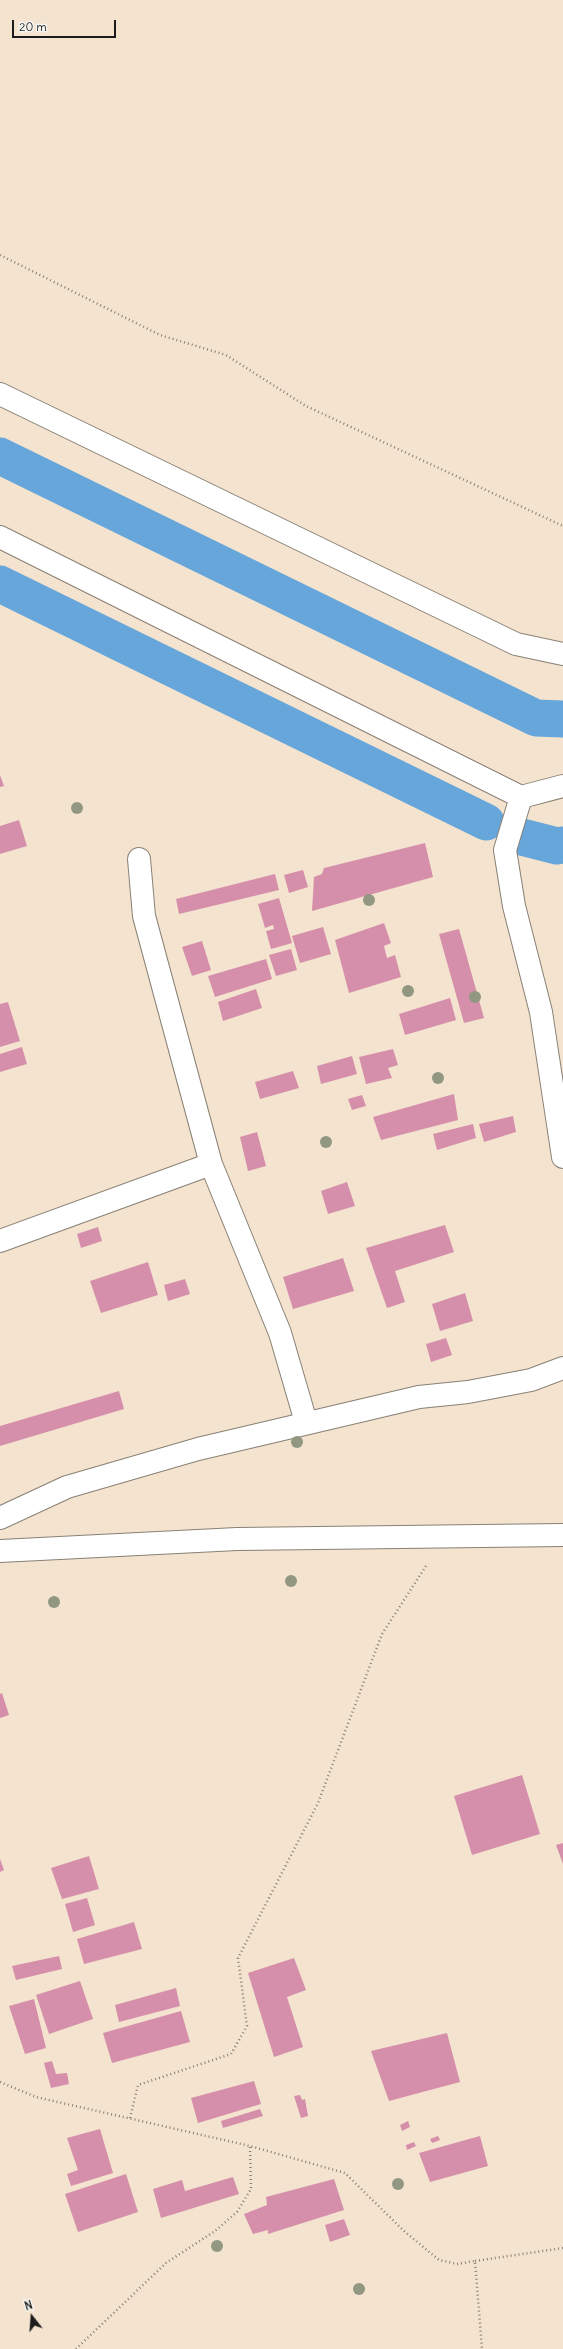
<!DOCTYPE html>
<html>
<head>
<meta charset="utf-8">
<style>
	body { margin:0 }
	#map { position:relative; width:563px; height:2349px; overflow:hidden; background:#f4e3ce; font-family:Delius,sans-serif }
	canvas { display:block }
	.north { position:absolute; left:12px; top:2297px; width:40px; height:40px; -webkit-text-stroke:3px #f6f6f2; paint-order:stroke; rotate:343deg; font-size:11px; font-weight:700; line-height:16px; text-align:center; color:#1c1c1c }
	.north::after { content:''; display:block; margin:auto; width:14px; height:18px; background:#1c1c1c; clip-path:polygon(50% 0,100% 100%,50% 72%,0 100%) }
	.scale { position:absolute; left:12px; top:20px; width:104px; height:18px; box-sizing:border-box; border:2px solid #1c1c1c; border-top:0; padding-left:5px; font-size:12px; line-height:14px; white-space:nowrap; color:#1c1c1c; -webkit-text-stroke:3px #f6f6f2; paint-order:stroke }
</style>
</head>
<body>
<div id="map">
<canvas width="563" height="2349"></canvas>
<div class="north">N</div>
<div class="scale">20 m</div>
</div>
<script>
const context = document.querySelector('canvas').getContext('2d');
context.lineJoin = 'round';
function trace(path, color, width, dash) { context.strokeStyle = color; context.lineWidth = width; context.lineCap = dash ? 'butt' : 'round'; context.setLineDash(dash || []); context.stroke(path); }
function fill(path, color) { context.fillStyle = color; context.fill(path, 'evenodd'); }
trace(new Path2D(`
	M0,456L536,718L563,719
	M0,584L486,822
	M518,836L557,846L563,845`), '#67a6da', 37);
fill(new Path2D(`
	M0,775L4,786L0,787Z
	M19,820L27,846L0,854V826Z
	M425,843L433,877L312,911L314,877L322,874L324,868Z
	M303,870L308,887L289,893L284,875Z
	M275,874L279,890L179,914L176,899Z
	M279,898L292,943L271,949L266,931L274,929L273,925L265,928L258,904Z
	M384,923L391,943L384,946L387,958L395,955L401,977L349,993L335,940Z
	M323,927L331,954L300,963L292,936Z
	M459,929L484,1018L464,1023L439,934Z
	M202,941L211,970L192,976L182,947Z
	M291,949L297,970L276,976L269,955Z
	M266,959L272,979L215,997L208,976Z
	M256,989L262,1008L223,1021L218,1002Z
	M450,998L456,1020L405,1035L399,1014Z
	M8,1002L20,1041L0,1047V1004Z
	M22,1047L27,1064L0,1072V1054Z
	M393,1049L398,1065L388,1068L392,1078L366,1084L359,1057Z
	M352,1056L357,1074L321,1084L317,1066Z
	M293,1071L299,1088L260,1099L255,1082Z
	M454,1094L458,1120L381,1140L373,1117Z
	M362,1095L366,1106L352,1110L348,1099Z
	M513,1116L516,1132L484,1142L479,1124Z
	M473,1124L476,1138L437,1150L433,1134Z
	M257,1132L266,1166L248,1171L240,1137Z
	M347,1182L355,1206L328,1214L321,1191Z
	M445,1225L454,1252L395,1271L405,1302L387,1308L366,1248Z
	M98,1227L102,1241L81,1248L77,1234Z
	M343,1258L354,1291L293,1309L283,1277Z
	M148,1262L158,1295L101,1313L90,1281Z
	M185,1279L190,1294L168,1301L164,1285Z
	M465,1293L473,1321L440,1331L432,1304Z
	M446,1338L452,1355L431,1362L426,1344Z
	M119,1391L124,1409L0,1446V1426Z
	M2,1693L9,1715L0,1718V1694Z
	M522,1775L540,1834L472,1855L454,1796Z
	M563,1843V1864L556,1845Z
	M89,1856L99,1889L62,1899L51,1868Z
	M0,1859L4,1870L0,1872Z
	M87,1898L95,1925L73,1932L65,1904Z
	M134,1922L142,1949L84,1964L77,1939Z
	M59,1956L62,1969L16,1980L12,1966Z
	M294,1958L306,1990L287,1997L303,2047L274,2057L248,1973Z
	M80,1981L93,2019L49,2034L36,1995Z
	M176,1988L180,2006L119,2022L115,2005Z
	M34,1999L46,2048L25,2054L9,2006Z
	M181,2011L190,2042L112,2063L103,2033Z
	M447,2033L460,2082L389,2101L371,2051Z
	M52,2061L56,2074L67,2073L69,2084L51,2088L44,2063Z
	M254,2081L261,2104L198,2123L191,2098Z
	M300,2095L302,2100L305,2099L308,2116L301,2118L294,2096Z
	M260,2109L263,2116L223,2128L221,2121Z
	M408,2121L410,2127L402,2131L400,2125Z
	M100,2129L113,2173L71,2186L67,2174L78,2170L67,2138Z
	M438,2136L440,2140L432,2143L430,2139Z
	M480,2136L488,2166L430,2182L419,2153Z
	M414,2142L416,2146L407,2150L406,2145Z
	M126,2174L138,2212L78,2232L65,2194Z
	M233,2177L239,2194L161,2218L153,2189L182,2180L185,2191Z
	M334,2179L344,2210L268,2234V2230L253,2234L244,2214L267,2205L266,2197Z
	M344,2219L350,2235L330,2242L325,2225Z`), '#d58fab');
const minor = new Path2D(`
	M0,394L516,644L563,654
	M0,537L521,797L563,786
	M521,797L505,850L514,906L541,1012L563,1157
	M211,1164L280,1333L306,1422
	M0,1241L211,1164L144,916L139,859
	M0,1518L67,1487L198,1449L419,1397L468,1392L531,1380L563,1368
	M0,1551L237,1539L563,1535`);
trace(minor, '#888075', 24);
trace(new Path2D(`
	M0,255L160,335L226,355L306,406L563,526
	M0,2082L36,2097L250,2146L345,2173L404,2231L439,2260L457,2264L475,2261L482,2349
	M130,2118L138,2085L231,2054L247,2026L238,1958L318,1803L382,1634L426,1566
	M475,2261L563,2248
	M76,2349L166,2263L215,2231L237,2212L251,2189L250,2146`), '#888075', 2.5, [1, 3]);
trace(minor, '#fff', 22);
context.fillStyle = '#919780';
for (const [x, y] of [
	[77,808],
	[369,900],
	[408,991],
	[475,997],
	[438,1078],
	[326,1142],
	[297,1442],
	[291,1581],
	[54,1602],
	[398,2184],
	[217,2246],
	[359,2289]
]) { context.beginPath(); context.arc(x, y, 6, 0, 2 * Math.PI); context.fill(); }
</script>
</body>
</html>
